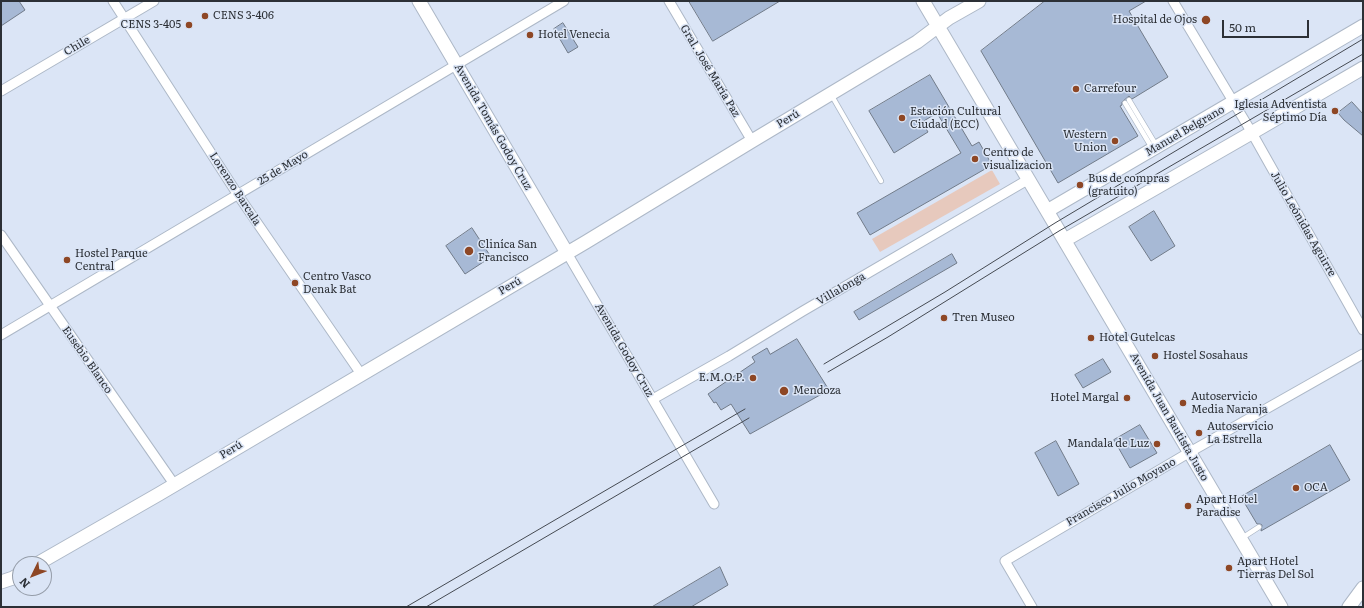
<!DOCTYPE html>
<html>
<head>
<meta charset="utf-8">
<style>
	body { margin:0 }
	#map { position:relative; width:1364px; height:608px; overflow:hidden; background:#dbe5f6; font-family:Literata,serif }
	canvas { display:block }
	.frame { position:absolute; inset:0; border:2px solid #2c3036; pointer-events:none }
	.north { position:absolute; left:12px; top:556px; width:40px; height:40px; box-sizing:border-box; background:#dbe5f6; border:1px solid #959da9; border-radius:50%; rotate:227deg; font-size:11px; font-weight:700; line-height:16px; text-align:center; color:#2c3036 }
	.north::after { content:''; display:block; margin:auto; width:14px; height:18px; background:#8e4725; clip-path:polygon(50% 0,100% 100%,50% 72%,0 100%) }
	.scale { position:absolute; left:1222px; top:20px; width:87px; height:18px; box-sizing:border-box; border:2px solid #2c3036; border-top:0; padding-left:5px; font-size:12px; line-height:14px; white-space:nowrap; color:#2c3036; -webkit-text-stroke:3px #dbe5f6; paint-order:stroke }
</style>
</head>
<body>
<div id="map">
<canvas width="1364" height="608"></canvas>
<div class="frame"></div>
<div class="north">N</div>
<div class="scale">50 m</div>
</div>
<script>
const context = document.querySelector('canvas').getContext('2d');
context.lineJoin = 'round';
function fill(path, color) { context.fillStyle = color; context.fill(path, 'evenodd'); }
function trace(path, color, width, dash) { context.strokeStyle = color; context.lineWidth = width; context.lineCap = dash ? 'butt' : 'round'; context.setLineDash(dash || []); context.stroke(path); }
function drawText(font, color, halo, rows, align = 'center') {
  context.font = font + ' Literata,serif'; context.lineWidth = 3; context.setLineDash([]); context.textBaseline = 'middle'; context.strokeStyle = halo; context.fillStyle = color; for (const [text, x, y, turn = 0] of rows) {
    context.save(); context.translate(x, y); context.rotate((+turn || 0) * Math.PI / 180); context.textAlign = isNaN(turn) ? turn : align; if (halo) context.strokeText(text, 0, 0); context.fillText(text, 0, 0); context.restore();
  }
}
fill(new Path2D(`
	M992,170L1000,184L880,252L872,239Z`), '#e7c9bd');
const building = new Path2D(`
	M1,1H19L25,10L1,26Z
	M689,1H780L713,41Z
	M1045,1H1146L1129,11L1168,77L1132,99L1129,96L1122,102V105L1120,106L1138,136L1058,183L981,51Z
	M563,23L578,47L568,53L554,29Z
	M930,75L972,146L979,142L992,165L870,235L857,213L961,153L937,113L922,122L928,132L894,153L869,111Z
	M1352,102L1363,114V136L1344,120L1338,113Z
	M1154,211L1175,246L1151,261L1129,227Z
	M472,228L491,257L465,274L446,246Z
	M952,254L957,263L859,320L854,312Z
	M797,339L829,390L750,434L731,404L721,410L716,402L714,403L708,394L755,362L752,357L767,348L770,354Z
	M1103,359L1111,372L1083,388L1075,375Z
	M1140,425L1157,453L1130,468L1114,440Z
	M1056,441L1079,484L1058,496L1035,453Z
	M1330,445L1350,480L1261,531L1262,525L1260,524H1257L1241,497Z
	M720,567L728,585L691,607H652Z`);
fill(building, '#a7b9d5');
trace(building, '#717b89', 1);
const lane = new Path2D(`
	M832,96L881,181
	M1129,100L1156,145
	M1125,103L1152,148
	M1242,538L1259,527`);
const street = new Path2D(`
	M113,1L238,195L361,374
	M669,1L752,141
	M1173,1L1252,133L1363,330
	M1,91L154,1
	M1,235L174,484
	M567,253L714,504
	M1,335L564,1
	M653,399L729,356L803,311L1029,179
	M1032,607L1005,561L1190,452L1363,354`);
const secondary = new Path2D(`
	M419,1L567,253
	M923,1L1281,607
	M1047,211L1363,26
	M1065,240L1260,128L1363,68
	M37,564L159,494L586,242L752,141L917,42L949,18L979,1
	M1,582L13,578L20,574
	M1349,607L1363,588`);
trace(lane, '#adb8c7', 6);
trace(street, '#adb8c7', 11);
trace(secondary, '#adb8c7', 15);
trace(lane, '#fff', 4.5);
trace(street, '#fff', 9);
trace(secondary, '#fff', 13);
trace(new Path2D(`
	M824,364L945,292L1055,223L1363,39
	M828,372L888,337L1059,231L1363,54
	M406,607L745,409
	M426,607L749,418`), '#454a52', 1);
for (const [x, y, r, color] of [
	[205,16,4,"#8e4725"],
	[1206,20,5,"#8e4725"],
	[189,25,4,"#8e4725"],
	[530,35,4,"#8e4725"],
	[1076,89,4,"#8e4725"],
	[1335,111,4,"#8e4725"],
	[902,118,4,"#8e4725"],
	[1115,141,4,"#8e4725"],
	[975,159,4,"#8e4725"],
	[1080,185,4,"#8e4725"],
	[469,251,5,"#8e4725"],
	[67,260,4,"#8e4725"],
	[295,283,4,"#8e4725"],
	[944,318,4,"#8e4725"],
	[1091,338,4,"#8e4725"],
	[1155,356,4,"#8e4725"],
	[753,378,4,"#8e4725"],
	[784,391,5,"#8e4725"],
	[1127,398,4,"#8e4725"],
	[1183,403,4,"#8e4725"],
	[1199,433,4,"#8e4725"],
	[1157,444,4,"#8e4725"],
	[1296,488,4,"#8e4725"],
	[1188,506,4,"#8e4725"],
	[1229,568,4,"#8e4725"]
]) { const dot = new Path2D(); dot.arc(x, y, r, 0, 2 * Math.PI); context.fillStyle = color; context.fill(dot); trace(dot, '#dbe5f6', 1.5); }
drawText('11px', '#2c3036', '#dbe5f6', [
	["CENS 3-406",213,16],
	["Hospital de Ojos",1197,20,"right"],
	["CENS 3-405",181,25,"right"],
	["Hotel Venecia",538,35],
	["Carrefour",1084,89],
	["Iglesia Adventista",1327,105,"right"],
	["Séptimo Día",1327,118,"right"],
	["Estación Cultural",910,112],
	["Ciudad (ECC)",910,125],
	["Western",1107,135,"right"],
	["Union",1107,148,"right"],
	["Centro de",983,153],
	["visualizacion",983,166],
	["Bus de compras",1088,179],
	["(gratuito)",1088,192],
	["Cliníca San",478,245],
	["Francisco",478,258],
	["Hostel Parque",75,254],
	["Central",75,267],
	["Centro Vasco",303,277],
	["Denak Bat",303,290],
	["Tren Museo",952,318],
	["Hotel Gutelcas",1099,338],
	["Hostel Sosahaus",1163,356],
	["E.M.O.P.",745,378,"right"],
	["Mendoza",793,391],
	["Autoservicio",1191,397],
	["Media Naranja",1191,410],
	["Hotel Margal",1119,398,"right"],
	["Autoservicio",1207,427],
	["La Estrella",1207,440],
	["Mandala de Luz",1149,444,"right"],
	["OCA",1304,488],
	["Apart Hotel",1196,500],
	["Paradise",1196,513],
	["Apart Hotel",1237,562],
	["Tierras Del Sol",1237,575]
], 'left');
drawText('11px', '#2c3036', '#dbe5f6', [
	["Chile",77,46,-30],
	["Gral. José María Paz",710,71,59],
	["Perú",788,119,-31],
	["Avenida Tomás Godoy Cruz",493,127,60],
	["Manuel Belgrano",1185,131,-30],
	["25 de Mayo",283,168,-31],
	["Lorenzo Barcala",235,189,57],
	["Julio Leónidas Aguirre",1303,224,60],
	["Perú",510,286,-30],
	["Villalonga",841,289,-30],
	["Avenida Godoy Cruz",624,350,60],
	["Eusebio Blanco",87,360,55],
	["Avenida Juan Bautista Justo",1169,417,60],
	["Perú",231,450,-31],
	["Francisco Julio Moyano",1121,492,-30]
]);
</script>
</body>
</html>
